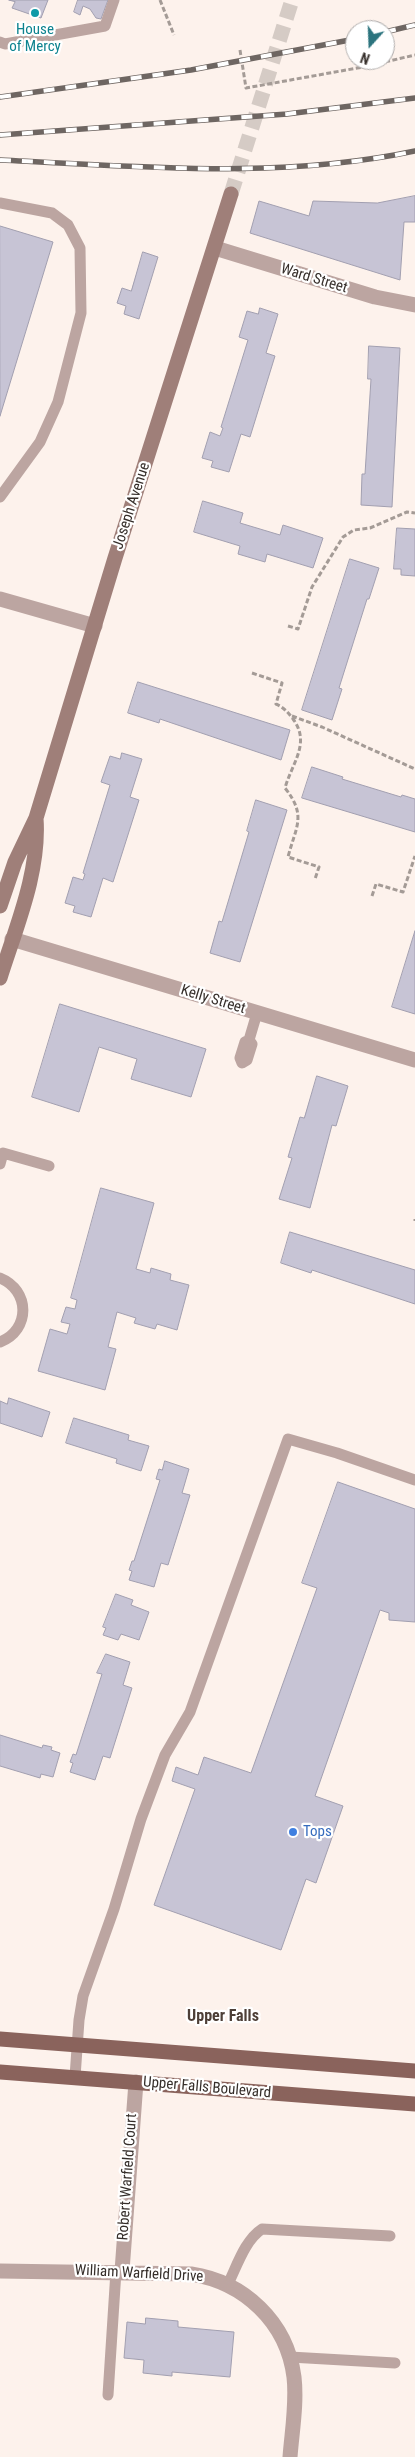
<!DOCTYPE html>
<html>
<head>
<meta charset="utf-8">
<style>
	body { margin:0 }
	#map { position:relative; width:415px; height:2457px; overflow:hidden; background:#fdf2ec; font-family:"Roboto Condensed",sans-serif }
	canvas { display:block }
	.north { position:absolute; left:345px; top:20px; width:50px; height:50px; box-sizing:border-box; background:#fff; border:1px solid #aeabaa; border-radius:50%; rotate:200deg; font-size:14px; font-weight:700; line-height:20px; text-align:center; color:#352e2a }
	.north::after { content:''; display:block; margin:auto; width:18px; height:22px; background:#2c747e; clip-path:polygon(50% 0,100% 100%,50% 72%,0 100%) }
</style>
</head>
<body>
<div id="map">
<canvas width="415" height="2457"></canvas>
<div class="north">N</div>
</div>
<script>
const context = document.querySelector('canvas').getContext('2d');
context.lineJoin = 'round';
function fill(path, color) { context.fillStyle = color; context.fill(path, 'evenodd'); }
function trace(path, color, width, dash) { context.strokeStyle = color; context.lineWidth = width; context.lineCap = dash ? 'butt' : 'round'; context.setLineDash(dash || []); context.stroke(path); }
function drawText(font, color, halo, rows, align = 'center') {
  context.font = font + ' "Roboto Condensed",sans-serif'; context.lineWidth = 4.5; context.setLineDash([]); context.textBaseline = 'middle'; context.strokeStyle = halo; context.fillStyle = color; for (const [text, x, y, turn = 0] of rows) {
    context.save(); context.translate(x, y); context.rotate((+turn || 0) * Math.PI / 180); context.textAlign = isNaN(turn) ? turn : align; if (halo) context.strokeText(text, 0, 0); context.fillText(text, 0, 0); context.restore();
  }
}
const building = new Path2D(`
	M9,0H48L41,18L12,8L15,2Z
	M78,0H108L101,19L96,18L90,9L83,6L80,15L74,12Z
	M415,196V222H404L400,280L250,233L259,201L309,216L313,201L377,203Z
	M0,226L53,242L0,416Z
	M143,252L158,257L139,319L124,314L126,306L117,303L122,288L131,291Z
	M260,308L278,314L266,353L275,356L250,437L241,434L229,472L211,467L213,461L202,458L210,432L220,436L223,428L221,427L248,340L239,337L247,311L258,314Z
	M369,346L400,348L392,507L361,505L362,474H365L371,379H368Z
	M203,501L243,513L240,523L280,535L283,525L323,538L313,568L267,554L265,562L238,554L240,546L194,532Z
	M397,528L415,529V576L401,575V569H394Z
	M350,559L379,568L369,599H367L339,688L342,689L332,720L302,710Z
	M138,682L290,730L281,760L160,719L159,723L128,713Z
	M122,753L142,759L130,797L139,800L113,882L103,878L91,917L73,912L75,906L65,903L73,877L83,880L85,874L83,873L110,785L101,782L110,756L120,759Z
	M312,767L343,777L342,779L401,797L402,795L415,799V832L302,798Z
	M256,800L287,810L240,962L210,953L219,921L222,922L249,832L247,831Z
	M415,931V1014L392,1007Z
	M60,1004L206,1049L191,1097L131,1079L137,1059L99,1047L79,1112L32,1097Z
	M317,1076L348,1086L336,1126L332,1125L310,1208L279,1199L292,1158L288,1157L300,1117L304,1118Z
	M101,1188L154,1203L136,1269L150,1273L151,1268L171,1274L170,1280L189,1285L177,1330L157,1324L155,1329L134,1323L136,1318L117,1312L108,1347L116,1349L105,1390L38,1371L50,1329L67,1334L70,1324L61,1322L66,1307L75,1309L77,1300L71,1298Z
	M290,1232L415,1270V1304L312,1270L311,1273L281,1263Z
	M9,1398L50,1412L42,1437L0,1423V1401L7,1404Z
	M74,1418L129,1435L128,1440L149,1446L141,1471L116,1463L117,1459L66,1443Z
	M165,1461L189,1469L182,1493L190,1495L168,1565L161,1563L154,1587L129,1580L132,1571L129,1570L132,1561H134L160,1480L156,1479L159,1469L162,1470Z
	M338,1482L415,1509V1622L389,1620V1613L380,1610L315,1796L343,1806L316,1883L306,1879L281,1950L154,1905L195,1789L172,1781L176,1767L198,1775L204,1757L251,1773L317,1588L302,1583Z
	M116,1594L133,1600L131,1605L149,1612L139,1640L121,1634L118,1640L103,1635L106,1628L103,1627Z
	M106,1654L130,1662L123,1685L132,1688L110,1758L103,1756L95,1780L70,1772L73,1763L70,1762L73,1754L76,1755L102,1674L97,1673Z
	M0,1735L42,1748L43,1745L52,1747L51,1750L60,1753L53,1777L41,1774L40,1778L0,1766Z
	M146,2318L178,2321V2327L234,2332L230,2377L172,2372V2376L143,2373L144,2360L124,2358L127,2322L145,2324Z`);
fill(building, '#c7c4d5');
trace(building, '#a29fb0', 1);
trace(new Path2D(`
	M231,194L292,0`), '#d5cbc5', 15, [15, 8]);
trace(new Path2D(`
	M160,0L174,35
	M240,50L246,88L363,67L415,55
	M288,626L298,629L312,587L343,537L354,530L370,528L407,512L415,513
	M252,673L282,683L276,704C283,707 288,712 293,719C311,743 292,763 285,788C307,816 296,826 288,857L319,867L315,879
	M292,716L322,727L415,769
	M372,896L376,884L403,892L415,856
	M415,1219V1221`), '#a49b96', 3, [5, 2.5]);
trace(new Path2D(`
	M0,42L5,44L105,26L114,0
	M0,203L52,213L68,225L80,248L81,313L58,402L40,442L0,497
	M249,1040L245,1042L240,1058L242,1063L247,1060L252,1044L249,1040L257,1013
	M0,1164L3,1153L49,1166
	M0,1278C30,1290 31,1330 0,1342
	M75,2077L79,2020L83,1996L114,1909L141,1819L165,1755L190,1712L288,1439L337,1453L415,1480
	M228,2284C237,2266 245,2240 262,2229L390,2236
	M290,2357L395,2363
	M108,2395L116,2271`), '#bca5a1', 11);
trace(new Path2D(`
	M215,248L375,297L415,305
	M0,599L95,626
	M12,939L415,1060
	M0,2271L191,2274C244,2282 287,2322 294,2377C297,2403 292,2431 290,2457
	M122,2271L136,2082`), '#bca5a1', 15);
trace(new Path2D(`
	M0,906L15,862L36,818L115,558L231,194
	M0,978C16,927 40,872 36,818`), '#9f7f79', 15);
trace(new Path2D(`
	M0,2039L415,2071
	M0,2072L415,2104`), '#8a635c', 15);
const rail = new Path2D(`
	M385,32L415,25
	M0,97L191,70L355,39
	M0,135L287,114L415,98
	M0,160C138,166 279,180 415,151`);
trace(rail, '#6e6662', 5.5);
trace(rail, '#fff', 4, [11]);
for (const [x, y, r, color] of [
	[35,13,5,"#0f9aa8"],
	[293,1832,5,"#3f7fe0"]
]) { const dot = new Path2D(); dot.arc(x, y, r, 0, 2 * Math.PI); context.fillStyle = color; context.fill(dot); trace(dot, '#fff', 2); }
drawText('15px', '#0d838f', '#fff', [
	["House",35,30],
	["of Mercy",35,47]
]);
drawText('15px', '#352e2a', '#fff', [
	["Ward Street",314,279,17],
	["Joseph Avenue",132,506,-72],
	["Kelly Street",213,1000,17],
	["Upper Falls Boulevard",207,2088,5],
	["Robert Warfield Court",128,2177,-86],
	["William Warfield Drive",139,2274,3]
]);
drawText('15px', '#366cbe', '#fff', [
	["Tops",303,1832]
], 'left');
drawText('bold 16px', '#4d3f37', '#fff', [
	["Upper Falls",223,2017]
]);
</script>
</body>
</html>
